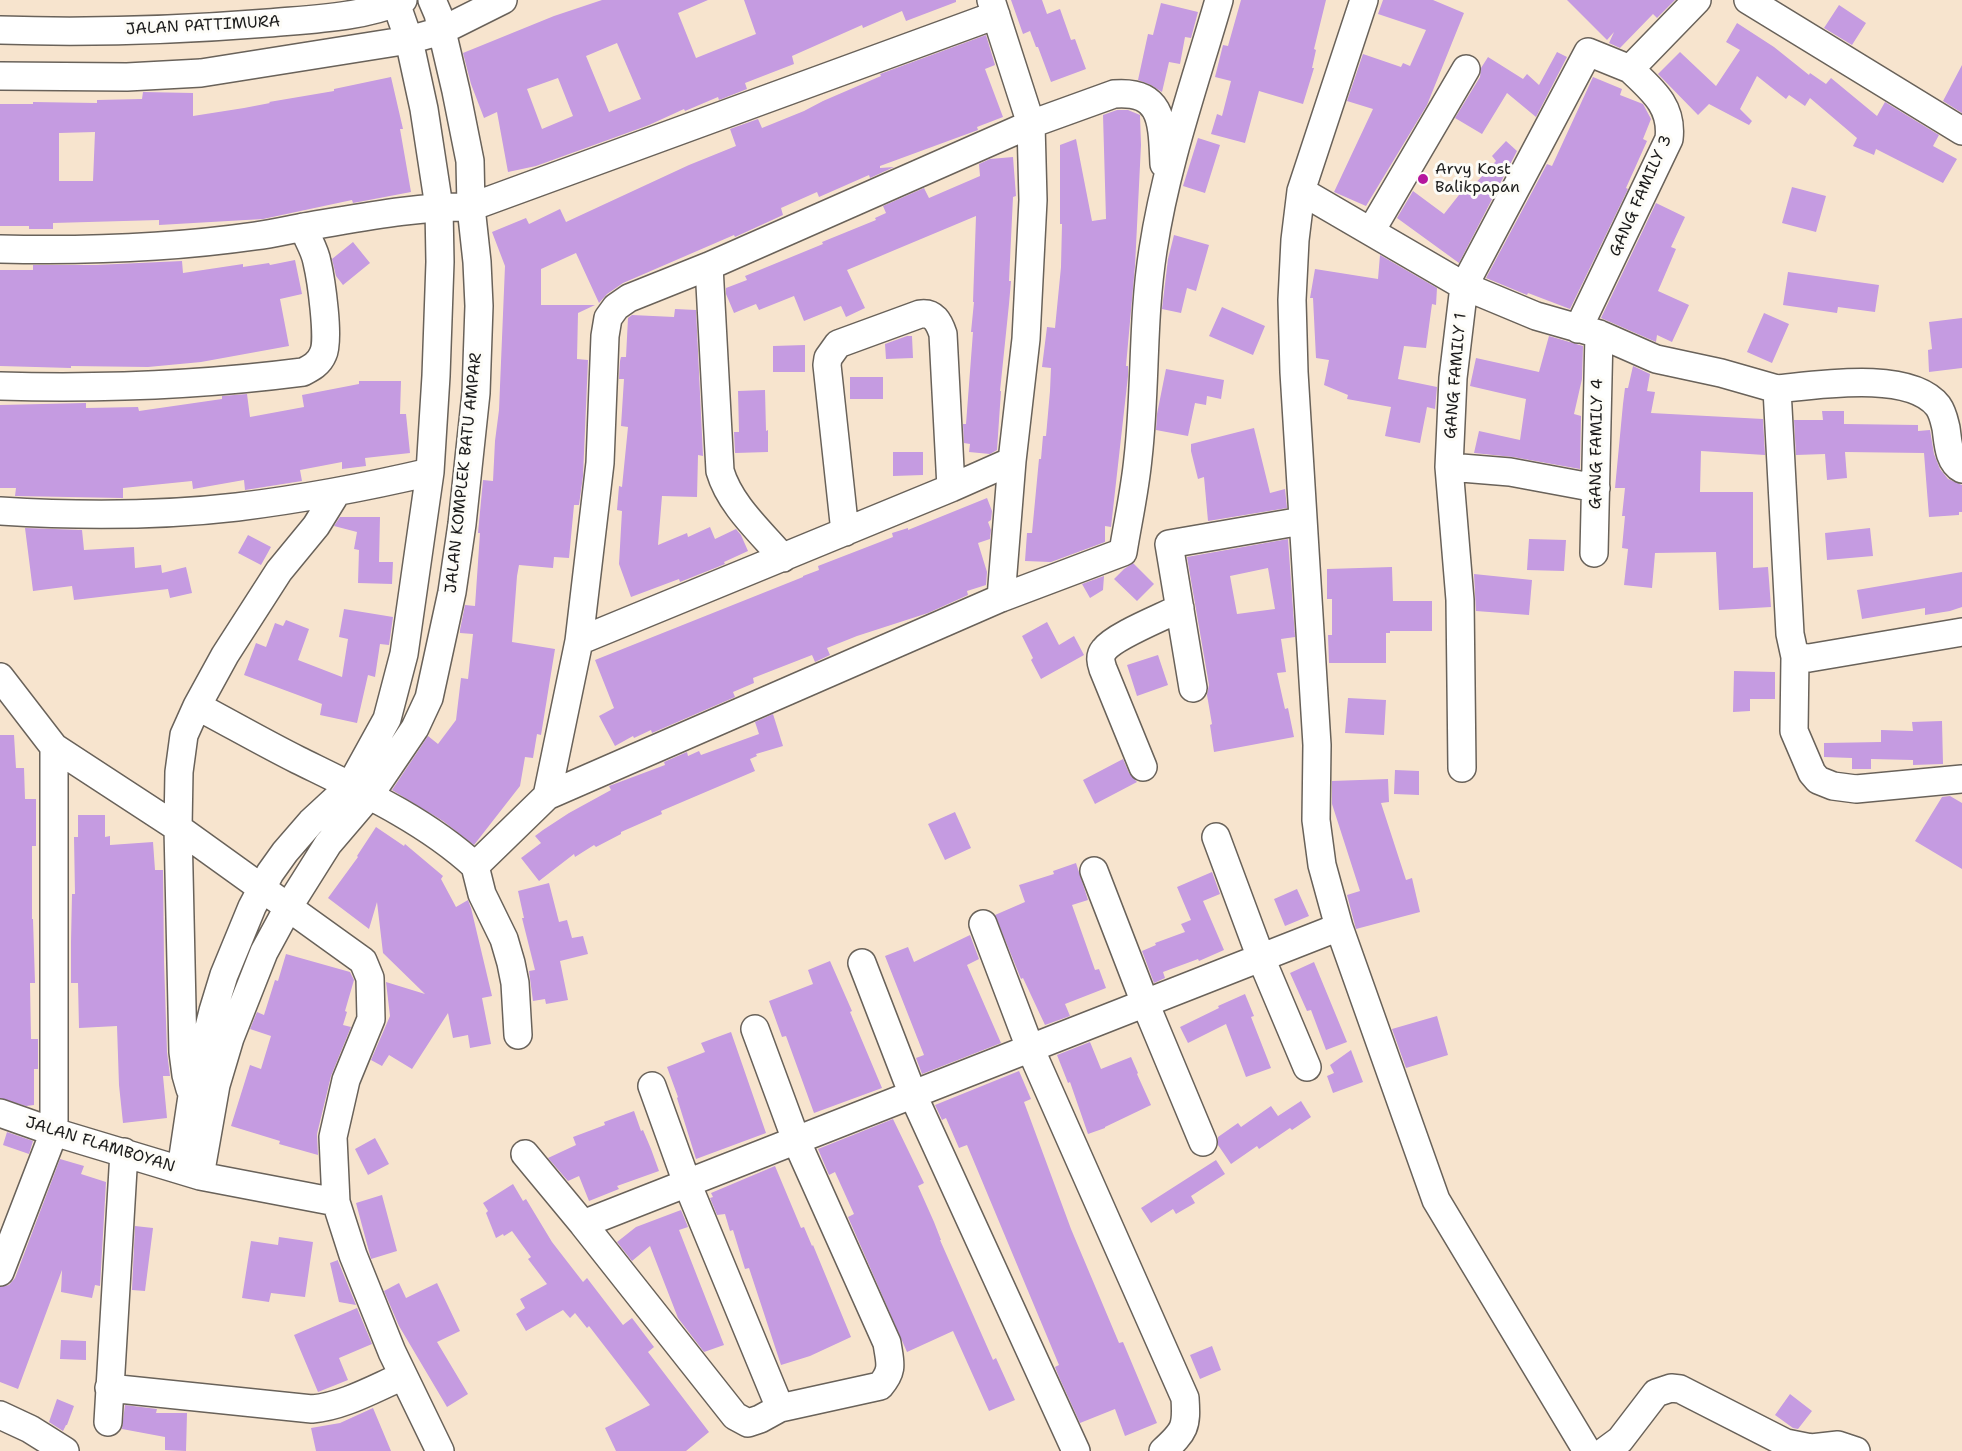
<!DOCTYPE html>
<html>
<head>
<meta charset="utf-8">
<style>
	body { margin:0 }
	canvas { display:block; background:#f7e4ce }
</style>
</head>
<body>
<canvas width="1962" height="1451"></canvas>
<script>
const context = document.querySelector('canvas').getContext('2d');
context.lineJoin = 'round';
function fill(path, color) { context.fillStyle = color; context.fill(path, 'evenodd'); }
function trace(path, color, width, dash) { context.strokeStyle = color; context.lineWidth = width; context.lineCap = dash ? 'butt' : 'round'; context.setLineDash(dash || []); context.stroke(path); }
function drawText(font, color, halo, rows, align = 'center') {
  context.font = font + ' "Shantell Sans",sans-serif'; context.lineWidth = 6; context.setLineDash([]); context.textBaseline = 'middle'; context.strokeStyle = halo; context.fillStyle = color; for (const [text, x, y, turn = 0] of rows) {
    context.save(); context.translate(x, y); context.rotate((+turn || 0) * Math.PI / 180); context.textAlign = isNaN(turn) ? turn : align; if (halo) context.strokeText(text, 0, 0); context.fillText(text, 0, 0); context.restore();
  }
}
fill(new Path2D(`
	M602,0H708L678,13L696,58L756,34L744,0H956V2L906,21L902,11L863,28L862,25L792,56L794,64L745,83L747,89L719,100L718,97L685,111L684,109L649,125L536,166L508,172L497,112L484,118L471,84L463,53L554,16ZM617,43L641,99L609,112L586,56ZM558,78L573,116L542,129L527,89Z
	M1011,0H1042L1047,14L1060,9L1071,40L1075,39L1086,69L1051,82L1038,47H1036L1030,31L1023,34Z
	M1241,0H1326L1314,49L1316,50L1312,68H1314L1303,104L1259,91L1245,143L1211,134L1217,114L1222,116L1231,81L1215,77L1223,45L1228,46Z
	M1383,0H1433L1464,13L1427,105L1366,206L1334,192L1373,109L1347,101L1363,54L1401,67L1403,63L1410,66L1426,30L1378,14Z
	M1567,0H1675L1657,18L1653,14L1620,48L1609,43L1614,32L1607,40Z
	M1161,3L1198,12L1191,38L1185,37L1180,64L1169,62L1162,92L1151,85L1138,80L1148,34L1153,35Z
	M1839,5L1866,23L1852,45L1824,28Z
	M1737,23L1774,47L1809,75L1810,73L1826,84L1831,78L1877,116L1885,102L1939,135L1933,146L1957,159L1943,183L1876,149L1874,155L1853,146L1857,138L1810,98L1805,106L1789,95L1786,99L1757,76L1740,109L1752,121L1749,125L1709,104L1698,115L1658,74L1680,52L1716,86L1740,50L1726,42Z
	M986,35L995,65L985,69L1003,117L977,127L978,130L880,166V168L894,167L870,178L869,175L819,197L817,192L781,208L783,215L735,237L734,235L623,283L607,294L599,303L576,253L541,269V305H595L578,313L577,359L588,360L583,476L579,505H574L569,558L554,557L553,568L519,565L517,576L512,642L555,649L541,735L537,734L533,758L525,757L520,786L474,845L443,821L392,790L428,736L438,744L456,720L461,678L468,679L473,634L460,633V630L465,605L475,606L480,533H478L483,480L493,481L495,441L499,410L505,266L492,232L526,218L529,224L560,209L566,222L689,165L736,146L730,129L758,119L762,128L804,111L823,101L881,76L880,74Z
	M1557,52L1567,57L1536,117L1507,93L1482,134L1455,118L1480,77L1481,68L1488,57L1523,79L1527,74L1539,85Z
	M1962,65V113L1943,101Z
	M391,77L403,129H400L411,192L353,203L352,200L263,219L159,225V220L53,223V229H29V226H0V104H33V102L97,103V100L142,99L143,92L193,93V116L244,108L270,103L269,102L334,91V89ZM95,132L93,181H59V133Z
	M1593,77L1622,89L1620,95L1643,104L1651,119L1643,139L1647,141L1626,188L1628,189L1570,309L1528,293L1527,295L1486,278L1547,164L1552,166Z
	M1117,110H1128L1140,115L1141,145L1135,266L1126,366H1128V376L1111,527L1105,526V542L1051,562L1025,561L1027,533H1032L1039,459H1041L1043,436H1046L1050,391L1051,368L1042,367L1047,327L1055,328L1061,267L1062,224H1060V145L1076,139L1092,221L1106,219L1103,115Z
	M1198,138L1220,145L1205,193L1183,186Z
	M1506,141L1517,151L1459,263L1397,218L1413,191L1444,214L1466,186L1470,189L1496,161L1492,156Z
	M1013,157L1016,196L1013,197L1009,281H1011L1009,304L1000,391H1001L997,450L990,454L969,452L970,444L964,443L963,424H966L973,332H971L974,302H973L976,216L847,270L865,308L846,317L841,306L804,321L794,296L759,310L756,304L734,313L726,294V288L747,280L745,276L823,244L822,242L876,220L875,218L886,213L883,206L924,188L929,198L980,176L979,164L990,159Z
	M1792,187L1826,196L1816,232L1782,223Z
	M1656,203L1685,217L1671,247L1676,249L1658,291L1689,305L1672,342L1657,335L1656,342L1601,318Z
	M1174,235L1209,245L1196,291L1187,288L1181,313L1162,309L1168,259Z
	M353,242L370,263L343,285L336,276L332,259Z
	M1380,255L1437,288L1436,305L1432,304L1426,348L1404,346L1398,379L1437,387L1435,409L1427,407L1420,443L1385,436L1391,407L1347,399L1348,395L1324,385L1329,360L1316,358L1313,298H1310L1315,269L1378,279Z
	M295,260L302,294L280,299L289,346L201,362L148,367L71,366V368L0,366V270H33V265H96L182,261L183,273L243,264V267L269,263L270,265Z
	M1788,272L1879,285L1875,312L1838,307L1837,313L1783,305Z
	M1222,307L1265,326L1253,355L1209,336Z
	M675,309L696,310L703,456L698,455L697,497L662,496L658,545L687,533L688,537L710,527L715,539L736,529L741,535L748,551L724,562L725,564L680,582L679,579L631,597L619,564L622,511L617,510L619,486L622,487L628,427L621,426L624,379H619L620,361L621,357H626L628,318L632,315L674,317Z
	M1764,313L1789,324L1772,363L1747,352Z
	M1962,318V368L1929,372L1928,350L1932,349L1929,322Z
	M907,336H912L913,358L886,359L885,344Z
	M1549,336L1583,346L1582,379L1574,414L1581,416L1580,469L1513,457L1474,453L1479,431L1520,440L1526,399L1470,386L1476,358L1539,372Z
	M805,345V372H773V346Z
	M1633,366L1650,374L1647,391L1655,392L1651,413L1763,419L1765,455L1701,451L1700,492H1753V568L1768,567L1771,607L1719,610L1716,552L1655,553L1652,588L1624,585L1628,549L1622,548L1625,516H1622L1625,488H1615L1623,404L1625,388H1628Z
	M1166,369L1224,380L1221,399L1207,396L1206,405L1195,403L1188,436L1156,430L1157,414Z
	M850,377H883V399H850Z
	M359,381H401L400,414H406L410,453L365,458L366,466L342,469V462L300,470L302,481L245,490L244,480L193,489L192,481L123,488V498L15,496L16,488H0V405L86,403V408L138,407L139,411L222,399V396L247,394L250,417L304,407L302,395L359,384Z
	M765,390L766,431L768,430V452L735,453L734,432H739L738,391Z
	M1822,411H1844V424L1918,425V431L1930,430L1934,454L1940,469L1948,479L1962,485V512H1959V515L1929,517L1924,453L1845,452L1847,478L1827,480L1825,454L1796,455L1794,420H1823Z
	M1254,428L1270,493L1285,489L1287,508L1208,521L1204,477L1198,479L1191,451V444Z
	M893,452H923V475L893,476Z
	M987,498L992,511L991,520L988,522L991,530L990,539L978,543L987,572L986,585L967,591L968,595L928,613L857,636L827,648L830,655L815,662L812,655L753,678L754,683L733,692L735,697L652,733L651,730L634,738L633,736L615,746L599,716L614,708L595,660L803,577V576L819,570L818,566L893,537L892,533L908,528V530Z
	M340,517H380L379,562H393L392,584L358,583L359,550L354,549L357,532L334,526Z
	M25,528L82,530L84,550L134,547L135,568L161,565L162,573L186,567L192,593L170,598L168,589L74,600L72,586L33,591Z
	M1870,528L1873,556L1827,560L1825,533Z
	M248,535L271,547L261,565L238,553Z
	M1288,539L1295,637L1281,639L1286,672L1277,673L1285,709L1288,708L1294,737L1214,752L1210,725L1212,724L1207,695L1209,685L1187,557ZM1268,568L1275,609L1237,614L1230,576Z
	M1529,539L1566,540L1564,571L1527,570Z
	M1133,563L1154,584L1137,601L1114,579L1124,569Z
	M1392,567L1393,601H1432V631H1390V633H1386V663H1329L1328,635H1332V599H1327V569Z
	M1962,572V607L1950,611L1925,615V608L1862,619L1857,590Z
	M1474,574L1532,580L1529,615L1476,611Z
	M1104,576L1103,590L1090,598L1082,584Z
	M344,609L393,617L389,645L380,644L375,677L368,675L357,723L320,715L322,704L244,675L256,643L266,647L275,623L283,626L286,620L309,629L298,660L342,677L348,639L339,637Z
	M1047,622L1059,645L1074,636L1084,655L1041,679L1031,660L1033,658L1022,636Z
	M1158,655L1168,685L1137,696L1127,665Z
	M1734,671L1775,672V699H1750V711L1733,712Z
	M1348,698L1386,700L1384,735L1345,733Z
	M773,714L783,746L756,754L757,756L750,759L755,771L661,811L662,814L621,832V834L596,847L594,845L575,857L574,854L539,881L521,858L541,843L535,836L543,830L569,813L611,790L609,786L665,765L664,762L687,752L688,756L699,751L701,755L759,734L755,722Z
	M1942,721L1943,764L1913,765V760L1871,759V769H1852V758L1824,757V743L1881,742V730L1913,731L1912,722Z
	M0,735H14L16,768H24L25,799H36V846H32V919H33L35,983H30L31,1039H38V1069H34V1105L26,1106L0,1098Z
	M1123,759L1129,773L1137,782L1095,804L1083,780Z
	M1395,770L1419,771V795L1394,794Z
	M1388,779L1389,802L1381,803L1406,880L1412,878L1420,912L1356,929L1347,895L1360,891L1332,804V781Z
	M1950,796L1962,803V869L1915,841L1942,797Z
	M955,812L971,848L945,860L928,824Z
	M78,815H105V837L110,836V845L153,842L155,870H163L164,961L167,1052L170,1076H163L167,1118L123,1123L119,1085L117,1026L79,1028L78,983H71V942L72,894H75L74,837H78Z
	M376,827L404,846L405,844L443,876L441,879L456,907L468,900L471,908L492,996L482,998L491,1044L470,1048L468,1035L453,1038L448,1013L412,1069L389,1055L382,1066L371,1060L390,1016L386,982L425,994L383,953L377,902L369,929L328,898L358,857L357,856Z
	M1076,863L1088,900L1072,905L1095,970L1099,969L1106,988L1065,1004L1070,1016L1045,1025L1023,978L1021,979L995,915L1025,902L1019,885L1054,874L1053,871Z
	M1212,872L1220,894L1203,901L1224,950L1199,961L1198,959L1163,972L1165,978L1154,983L1142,951L1156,945L1155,943L1185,932L1181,924L1191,920L1177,887Z
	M549,883L559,922L567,920L572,938L583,936L588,954L560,961L568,1000L546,1004L545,999L533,1001L529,971L535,970L522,918H524L518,891Z
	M1297,889L1309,916L1285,926L1274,899Z
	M970,935L979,959L967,965L1001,1043L922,1074L916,1058L924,1055L885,956L908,947L914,962Z
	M286,954L350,972L354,980L345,1011L347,1012L343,1025L351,1027L331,1076L317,1134L318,1155L279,1144L280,1141L231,1126L250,1065L261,1069L271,1036L250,1029L257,1012L264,1015L275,980L278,981Z
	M830,961L852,1011L850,1012L882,1088L814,1113L786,1036L782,1037L769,1001L813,984L808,970Z
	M1314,962L1347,1042L1326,1050L1311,1010L1307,1011L1290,973Z
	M1245,994L1254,1016L1251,1017L1271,1068L1246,1077L1226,1024L1188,1043L1180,1027L1219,1008L1218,1006Z
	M1437,1016L1448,1055L1406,1068L1392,1029Z
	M731,1032L766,1133L696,1159L677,1098L678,1097L667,1067L705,1052L701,1043Z
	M1090,1042L1101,1069L1131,1057L1138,1073L1137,1074L1151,1105L1105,1127V1128L1088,1134L1070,1082L1068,1083L1057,1055Z
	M1351,1050L1363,1082L1333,1093L1327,1076L1334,1073L1330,1065Z
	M1019,1071L1031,1099L1024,1102L1071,1229L1119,1343L1123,1342L1157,1423L1125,1436L1115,1409L1080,1423L1059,1377L1055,1367L1059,1365L967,1145L959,1148L946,1118L942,1120L935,1105Z
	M1301,1101L1311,1117L1292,1130L1290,1128L1259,1149L1257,1146L1231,1164L1218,1145V1137L1238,1123L1241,1127L1271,1106L1278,1116Z
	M634,1111L641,1131L643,1130L651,1149L659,1171L617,1186L619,1189L589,1201L579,1176L568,1181L548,1158L576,1145L573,1137L605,1125L604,1122Z
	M893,1119L924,1183L918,1186L934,1222L941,1240H940L993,1360L996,1358L1015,1400L989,1411L953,1331L907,1352L848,1217L854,1214L835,1172L829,1175L818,1149Z
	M7,1132L33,1141L29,1154L3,1145Z
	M375,1138L389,1164L368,1175L355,1149Z
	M60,1159L84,1166L81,1174L106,1182L100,1286L95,1285L92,1298L61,1292L62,1270L18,1389L0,1382V1287L9,1285L15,1278Z
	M1216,1160L1225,1174L1191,1196L1195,1203L1176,1214L1173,1209L1151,1223L1141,1208Z
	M775,1166L801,1228L804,1227L812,1246L813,1245L851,1337L810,1356L781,1365L749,1268L745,1269L733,1230L730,1231L725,1214L717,1215L710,1198L713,1197L711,1193Z
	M513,1184L523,1201L526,1199L552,1242L583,1282L587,1278L623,1325L632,1318L654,1347L648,1352L709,1432L686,1451H616L605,1428L650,1405L589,1326L587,1328L575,1313L570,1318L563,1310L526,1331L516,1314L525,1308L520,1299L547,1284L528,1259L531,1257L512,1231L504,1236L503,1234L496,1238L486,1213L488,1211L483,1203Z
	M382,1195L397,1251L371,1259L356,1203Z
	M681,1210L688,1227L679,1230L724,1345L704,1352L678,1318L650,1246L632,1261L617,1242L636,1227Z
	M135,1226L153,1228L145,1291L132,1290Z
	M279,1237L313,1242L305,1297L271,1293L269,1302L242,1298L251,1241L278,1245Z
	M338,1260V1261L356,1305L339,1302L330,1263Z
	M399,1283L406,1298L437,1283L460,1331L437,1342L468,1394L447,1407L399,1326L384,1291Z
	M357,1308L372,1344L339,1358L348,1380L318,1392L294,1335Z
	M61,1340L86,1341V1360L60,1359Z
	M1212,1346L1221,1370L1200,1379L1190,1355Z
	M1790,1394L1812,1411L1798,1429L1793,1428L1775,1415Z
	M57,1399L74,1406L67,1425H66L63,1431L49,1422Z
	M125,1405L157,1409L156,1413H187L186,1451L165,1450V1437L122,1429Z
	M373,1408L391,1451H316L311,1428L340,1423Z`), '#c59be1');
const minor = new Path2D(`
	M991,0L1031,124L1033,200L1026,339L1012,461L1001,598
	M1364,0L1301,191L1295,240L1292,300L1294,372L1317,745L1316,820L1322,865L1339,927L1436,1200L1587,1451
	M1748,0L1962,131
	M0,30C90,33 179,30 268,23C313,19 361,18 403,0
	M0,76L127,77L201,73L409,40L441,31L503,0
	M1301,191L1464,286L1536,316L1599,334L1656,359L1721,373L1777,389L1790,634L1795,657L1794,731L1812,773L1818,780L1833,786L1856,789L1962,779
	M1371,231L1466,69
	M0,249C84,251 171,248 255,236C271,234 288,230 304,227C359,218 416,206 471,207L996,15
	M709,266L720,471C730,505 760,531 783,558
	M1578,329L1669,139C1673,106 1652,90 1630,69
	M0,386C101,389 202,385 303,372C311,368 319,364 323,354C330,340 321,279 317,262C315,250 307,238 303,227
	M1777,389C1818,385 1910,370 1938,406C1943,413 1944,420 1946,428C1948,441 1948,462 1962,469
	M1449,467L1510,472L1596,488
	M0,511C78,516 159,516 237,507C302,499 366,487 430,472
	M845,532L827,365L828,358L838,344L920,314C934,312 939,322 943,334L951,488
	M1594,553L1599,334
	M579,641L951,488L1012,461
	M1795,657L1809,658L1962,632
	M0,677L54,747L178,828L363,961L370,978L371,1019L346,1080L333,1137L336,1202L353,1255L392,1352L440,1451
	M1193,688L1169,544L1302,521
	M197,706L225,655L279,571L316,526L337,492
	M1143,767L1103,669C1101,663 1099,656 1104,650C1114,636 1163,617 1180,608
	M1462,768L1460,600L1449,467L1453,378L1464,286L1588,52L1630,69L1697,0
	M547,796L579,641L600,463L605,336L608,318L616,307L629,298L709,266L1031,124L1114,94C1164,90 1162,124 1164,164
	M1216,837L1261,958L1307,1067
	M1094,871L1145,1003L1203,1142
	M983,924L1030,1048L1185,1398C1187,1427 1185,1431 1163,1451
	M862,963L913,1095L1076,1451
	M518,1035L515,983L511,963L504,939L482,894L475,866L547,796L1001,598L1123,552C1128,521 1135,490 1138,458C1146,389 1142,319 1153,250C1166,164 1195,83 1219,0
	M652,1086L687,1183L780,1408L880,1386C894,1370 890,1363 887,1343L796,1140L755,1029
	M190,1089L186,1075L183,1052L178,828L179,772L184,735L197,706C231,724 264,743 298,760C359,790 425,820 475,866
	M0,1113L54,1132L200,1176L336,1202
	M525,1154L583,1224L735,1416L748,1423L760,1419L780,1408
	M181,1170L192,1096L213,1011L224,975L252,907L270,873L285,852L311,822L350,786L387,719L404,654L430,472L436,376L440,262L439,207L424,109L409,40L396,3
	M200,1176L216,1085L230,1038L264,952L289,906L328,844L369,796L415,728L429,698L452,592L462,524L476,393L479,306L477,262L471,207L470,161L456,91L438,14L432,0
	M583,1224L1339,927
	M0,1272L54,1132V747
	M109,1388L312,1409C344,1406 373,1389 403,1376
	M0,1415L30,1429L65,1451
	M108,1422L124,1152
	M1605,1451L1620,1440L1656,1393L1671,1388L1680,1389L1786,1443L1811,1448L1838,1445L1856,1451`);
trace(minor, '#69625a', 30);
trace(minor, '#fff', 27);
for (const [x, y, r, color] of [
	[1423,179,6,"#b5179e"]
]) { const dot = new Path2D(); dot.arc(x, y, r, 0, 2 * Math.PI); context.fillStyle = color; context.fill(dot); trace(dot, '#fdfcf7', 2); }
drawText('16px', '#1c1c1c', '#fdfcf7', [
	["JALAN PATTIMURA",203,26,-3],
	["GANG FAMILY 3",1641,196,-66],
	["GANG FAMILY 1",1456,376,-85],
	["GANG FAMILY 4",1597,444,-89],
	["JALAN KOMPLEK BATU AMPAR",464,473,-84],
	["JALAN FLAMBOYAN",100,1145,17]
]);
drawText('16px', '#1c1c1c', '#fdfcf7', [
	["Arvy Kost",1435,170],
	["Balikpapan",1435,188]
], 'left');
</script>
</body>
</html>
